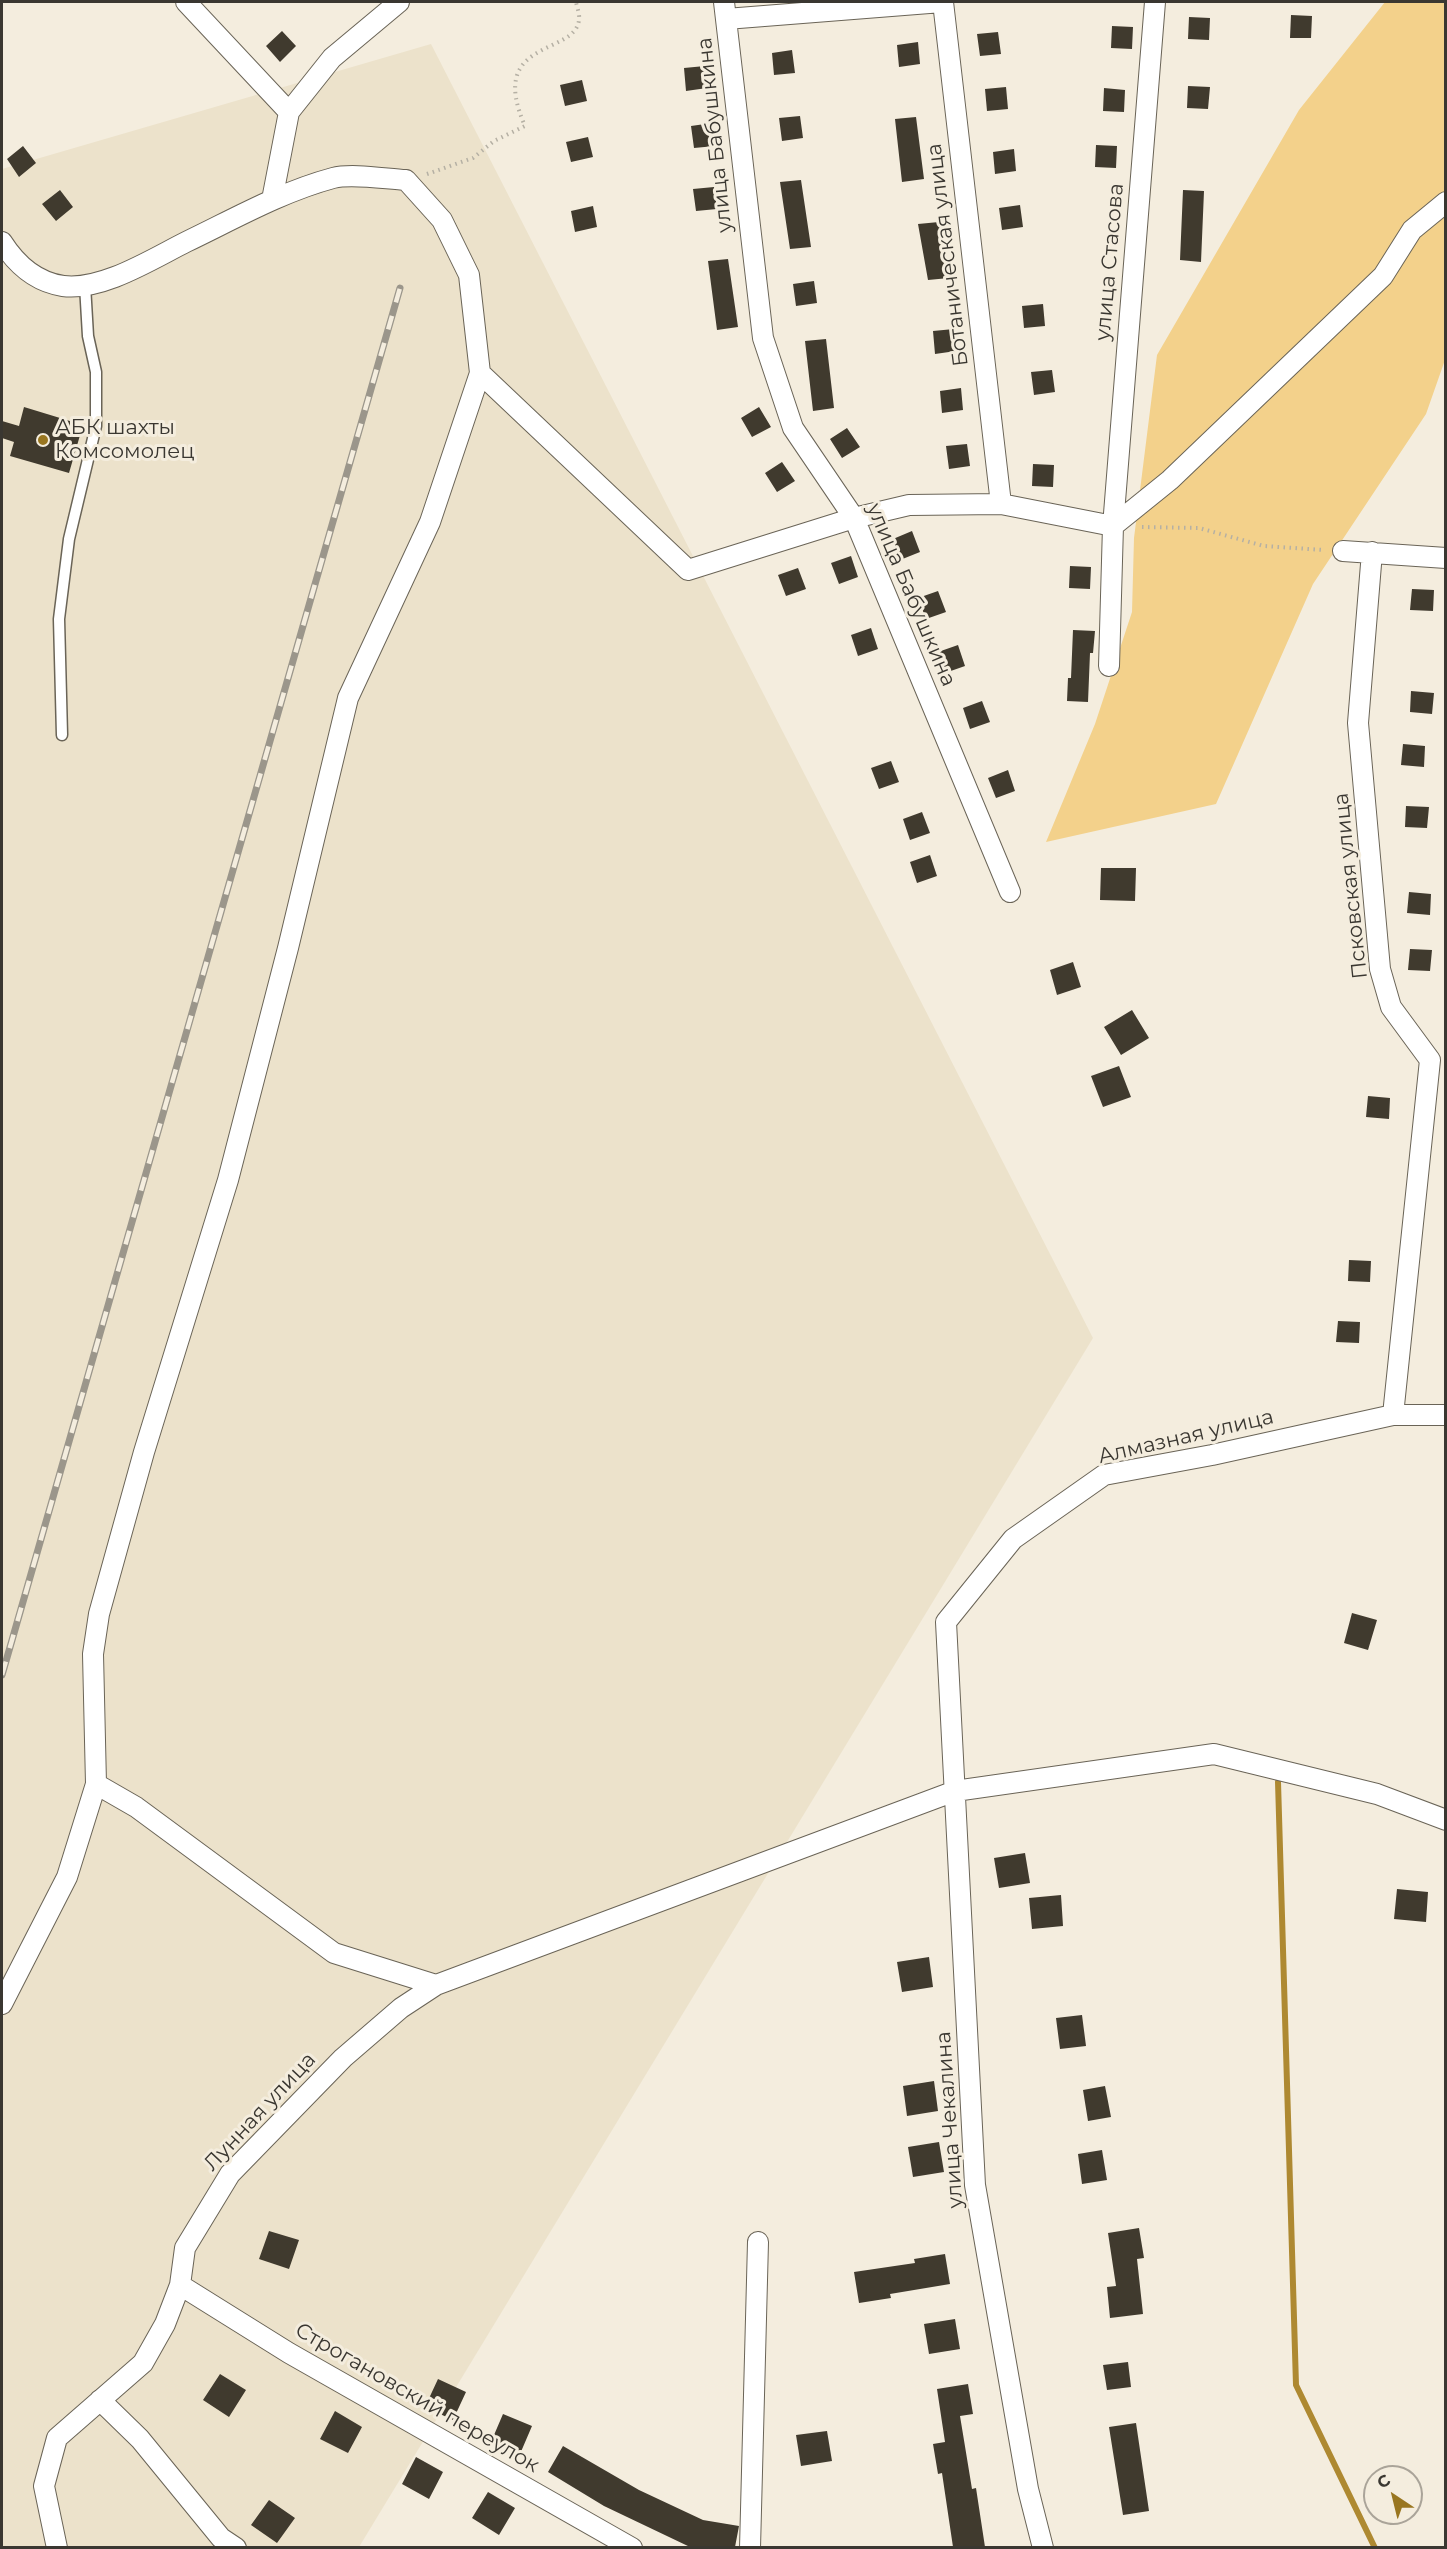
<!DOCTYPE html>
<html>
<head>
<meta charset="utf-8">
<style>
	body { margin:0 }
	#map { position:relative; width:1447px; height:2549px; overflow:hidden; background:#f4edde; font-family:Montserrat,sans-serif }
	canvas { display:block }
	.frame { position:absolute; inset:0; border:3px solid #3a3731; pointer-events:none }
	.north { position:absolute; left:1363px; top:2465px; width:60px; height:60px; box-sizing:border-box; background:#f4edde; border:2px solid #aaa499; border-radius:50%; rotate:325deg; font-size:16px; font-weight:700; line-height:24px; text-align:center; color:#3a3731 }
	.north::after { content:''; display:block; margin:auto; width:21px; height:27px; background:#997620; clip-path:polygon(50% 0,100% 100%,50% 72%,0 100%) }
</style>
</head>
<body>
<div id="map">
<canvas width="1447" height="2549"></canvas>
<div class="frame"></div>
<div class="north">С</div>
</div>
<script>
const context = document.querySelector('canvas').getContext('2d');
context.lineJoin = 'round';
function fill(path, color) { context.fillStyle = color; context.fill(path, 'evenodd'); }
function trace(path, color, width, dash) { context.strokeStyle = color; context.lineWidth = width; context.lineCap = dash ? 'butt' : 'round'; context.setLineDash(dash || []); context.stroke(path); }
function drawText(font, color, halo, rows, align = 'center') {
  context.font = font + ' Montserrat,sans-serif'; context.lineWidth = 6; context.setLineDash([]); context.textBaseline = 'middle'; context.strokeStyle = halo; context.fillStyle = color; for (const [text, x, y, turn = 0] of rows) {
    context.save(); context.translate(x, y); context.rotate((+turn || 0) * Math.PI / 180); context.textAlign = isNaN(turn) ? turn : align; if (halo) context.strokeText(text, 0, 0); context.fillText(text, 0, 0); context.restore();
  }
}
fill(new Path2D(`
	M431,44L1093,1338L359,2547L2,2548V169Z`), '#ece2cb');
fill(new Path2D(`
	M1385,2H1445L1446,357L1426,414L1313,584L1216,804L1046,842L1095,724L1132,612L1134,538L1157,355L1299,110Z`), '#f3d18b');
trace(new Path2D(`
	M1278,1782L1296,2385L1375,2548`), '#ae8931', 6);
fill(new Path2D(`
	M1291,15L1312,16L1311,38H1290Z
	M1189,17L1210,18L1209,40L1188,39Z
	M1112,26L1133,27L1132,49L1111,48Z
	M282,31L296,46L280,62L266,46Z
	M998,32L1001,54L980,56L977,34Z
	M918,42L920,64L899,67L897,45Z
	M792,50L795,73L774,75L772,53Z
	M705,66L707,88L686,91L684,68Z
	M582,80L587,101L565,106L560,85Z
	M1188,86L1210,87L1208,109L1187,108Z
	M1006,87L1008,109L987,111L985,89Z
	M1104,88L1125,90L1124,112L1103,111Z
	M800,116L803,138L782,141L779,118Z
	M916,117L924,179L902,182L895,119Z
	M712,123L715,146L694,148L691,126Z
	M588,137L593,157L571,162L566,142Z
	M1096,145L1117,146L1116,168L1095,167Z
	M23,146L36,163L19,177L7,159Z
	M1014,149L1016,171L995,174L993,152Z
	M801,180L811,247L790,249L780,182Z
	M714,187L717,209L696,211L693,189Z
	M60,190L73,207L56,221L42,204Z
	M1183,190L1204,191L1201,262L1180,260Z
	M1020,205L1023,227L1002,230L999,208Z
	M593,206L597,227L575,232L571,211Z
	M939,222L949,278L928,280L918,224Z
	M728,259L738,327L717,330L708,261Z
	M814,281L817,303L796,306L793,284Z
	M1043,304L1045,326L1024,328L1022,306Z
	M954,329L956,351L935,354L933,331Z
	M826,339L834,408L813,411L805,341Z
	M1052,370L1055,392L1034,395L1031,372Z
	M961,388L963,410L942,413L940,391Z
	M24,407L83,425L69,473L10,456L14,442L2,438V421L19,426Z
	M759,407L771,427L752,437L741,418Z
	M847,428L860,447L842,458L830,439Z
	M967,444L970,466L949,469L946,446Z
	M782,462L795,481L777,492L765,473Z
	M1033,464L1054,465L1053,487L1032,486Z
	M912,531L920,552L900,560L893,539Z
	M851,556L858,577L839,584L831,563Z
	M1070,566L1091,567L1090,589L1069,588Z
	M798,568L806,589L786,596L778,575Z
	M1412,589L1434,590L1433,611L1410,610Z
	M938,591L946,612L926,619L918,598Z
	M871,628L878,649L858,656L851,635Z
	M1073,630L1095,631L1093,653H1090L1088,702L1067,701L1068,678H1071Z
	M958,645L965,666L945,673L938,652Z
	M1411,691L1434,693L1432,714L1410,712Z
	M982,701L990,722L970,729L963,708Z
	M1403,744L1425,746L1424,767L1401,765Z
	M891,761L899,782L879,789L871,768Z
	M1008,770L1015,791L996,798L988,778Z
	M1406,806L1429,807L1427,828L1405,827Z
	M922,812L930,833L910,840L903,819Z
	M930,855L937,876L917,883L910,862Z
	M1101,868H1136L1135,901L1100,900Z
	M1409,892L1431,894L1430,915L1407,913Z
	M1410,949L1432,950L1430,971L1408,970Z
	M1073,962L1081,987L1057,995L1050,970Z
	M1132,1010L1149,1038L1121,1055L1104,1027Z
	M1119,1066L1131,1097L1103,1107L1091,1076Z
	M1368,1096L1390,1098L1389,1119L1366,1117Z
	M1349,1260L1371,1261L1370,1282L1348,1281Z
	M1338,1321L1360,1322L1359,1343L1336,1342Z
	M1352,1613L1377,1620L1368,1650L1344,1643Z
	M1025,1853L1030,1883L999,1888L994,1858Z
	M1397,1889L1428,1892L1426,1922L1394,1919Z
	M1061,1895L1063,1926L1032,1929L1029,1898Z
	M929,1957L933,1987L902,1992L897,1962Z
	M1082,2015L1086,2046L1060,2049L1056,2018Z
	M934,2081L938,2111L907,2116L903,2086Z
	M1105,2086L1111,2117L1088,2121L1083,2090Z
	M939,2142L944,2172L913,2177L908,2147Z
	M1102,2150L1107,2180L1082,2184L1078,2154Z
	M1139,2228L1144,2258L1137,2259L1143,2314L1110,2318L1107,2287L1116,2286L1108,2233Z
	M269,2231L299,2240L289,2269L259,2259Z
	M945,2254L950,2284L890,2294L891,2298L859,2303L854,2272L915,2263L914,2259Z
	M955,2319L960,2349L929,2354L924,2324Z
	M1128,2362L1131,2387L1107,2390L1103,2365Z
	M220,2374L246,2390L229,2417L203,2400Z
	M438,2379L466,2392L453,2420L425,2407Z
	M968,2384L973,2414L960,2416L972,2489L976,2488L985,2547H953L942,2473L938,2474L933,2444L945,2442L937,2389Z
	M335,2411L362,2427L348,2453L320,2439Z
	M503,2414L532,2426L520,2454L491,2442Z
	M1136,2423L1149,2511L1123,2515L1109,2427Z
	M827,2431L832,2461L801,2466L796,2435Z
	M563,2446L639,2490L703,2520L739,2526L735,2547H690L604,2506L548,2472Z
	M416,2457L443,2472L429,2499L402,2484Z
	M488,2492L515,2508L499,2535L472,2518Z
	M269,2500L295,2518L277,2543L251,2525Z`), '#403a2e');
const lane = new Path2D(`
	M62,735L59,619L69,539L96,426V372L88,336L85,285`);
const street = new Path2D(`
	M186,2L289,112L272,200
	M724,2L763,338L793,428L854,518L1010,892
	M943,2L1001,504
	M726,19L942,2
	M289,112L332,58L399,2
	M2,242C16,264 36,282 63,286C102,291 152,259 186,242C234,219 281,192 333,178C352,173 386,179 406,180L442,220L469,275L480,373L430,522L348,698L288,948L228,1180L144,1452L99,1614L93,1654L96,1784L136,1807L334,1953L436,1985L955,1791L1214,1754L1377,1794L1446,1820
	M480,373L688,570L854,518L909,505L1001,504L1113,526
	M1113,526L1170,480L1383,276L1412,230L1446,202
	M1343,551L1446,558
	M1372,552L1358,723L1380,969L1391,1007L1430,1060L1393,1415
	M1109,666L1113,526L1155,2
	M2,2004L67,1877L96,1784
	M180,2285L289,2353L632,2548
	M100,2400L140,2439L221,2538L236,2548
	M57,2548L44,2486L57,2438L143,2363L165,2324L180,2285L185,2248L230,2174L343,2058L401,2008L436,1985
	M750,2548L758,2242
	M1043,2548L1028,2489L975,2185L946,1622L1013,1539L1104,1475L1212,1455L1393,1415H1446`);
trace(lane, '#6a6457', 13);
trace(street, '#6a6457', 22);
trace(new Path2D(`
	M427,174L473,158L494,141L525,126C486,38 575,56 579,20C580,15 577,7 576,2
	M1142,527L1199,528L1264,546L1324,550`), '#b5b0a4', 4, [1.5, 4.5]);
trace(lane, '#fff', 10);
trace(street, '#fff', 20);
const rail = new Path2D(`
	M2,1675L400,288`);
trace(rail, '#9b968b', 7);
trace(rail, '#f4edde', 4.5, [14]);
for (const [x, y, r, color] of [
	[43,440,6,"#997620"]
]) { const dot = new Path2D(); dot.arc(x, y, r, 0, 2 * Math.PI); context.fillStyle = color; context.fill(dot); trace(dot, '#f4edde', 2); }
drawText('21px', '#3a3731', '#f4edde', [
	["улица Бабушкина",715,135,-96],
	["Ботаническая улица",948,255,-97],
	["улица Стасова",1110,262,-85],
	["улица Бабушкина",911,595,67],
	["Псковская улица",1351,886,-96],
	["Алмазная улица",1186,1437,-13],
	["Лунная улица",260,2112,-47],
	["улица Чекалина",950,2120,-94],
	["Строгановский переулок",417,2398,30]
]);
drawText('21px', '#3a3731', '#f4edde', [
	["АБК шахты",55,428],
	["Комсомолец",55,452]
], 'left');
</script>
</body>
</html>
